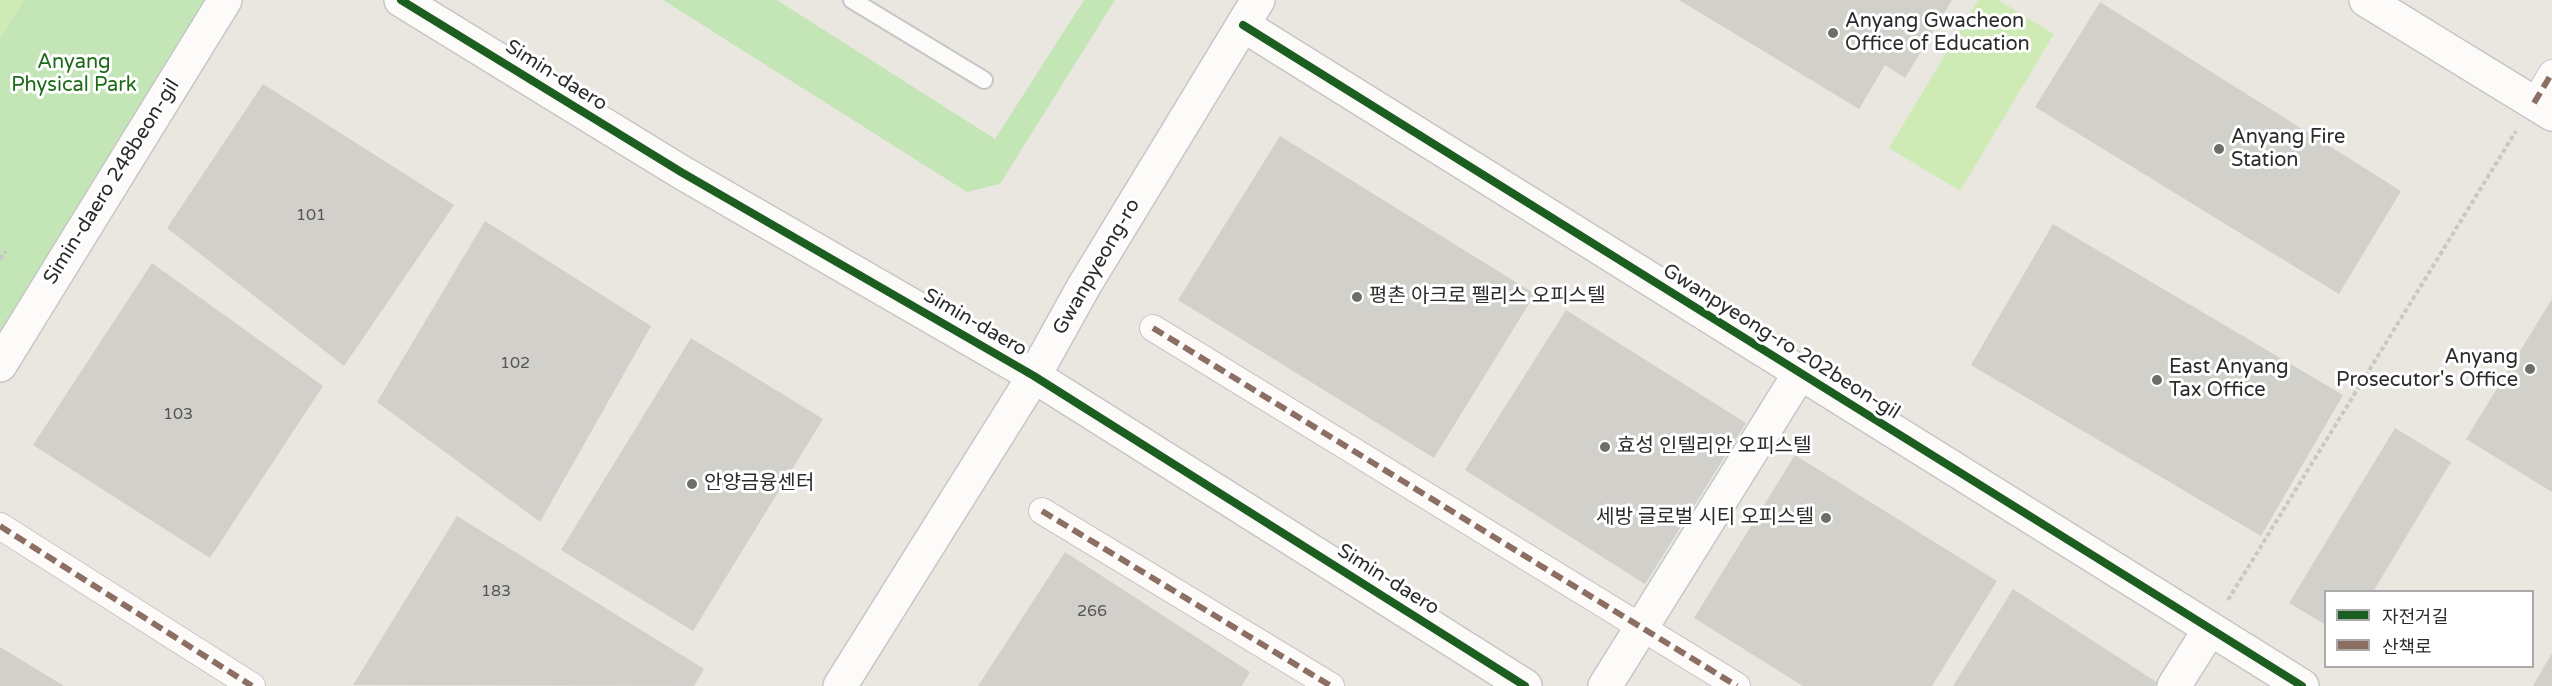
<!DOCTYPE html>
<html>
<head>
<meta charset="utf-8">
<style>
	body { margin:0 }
	#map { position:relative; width:2552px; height:686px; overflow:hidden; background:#e9e7e0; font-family:"Varela Round","Noto Sans KR",sans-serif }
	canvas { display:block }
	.legend { position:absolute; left:2324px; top:590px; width:210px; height:78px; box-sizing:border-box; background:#fff; border:2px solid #aaa; margin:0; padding:8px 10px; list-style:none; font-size:18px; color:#2b2b2b }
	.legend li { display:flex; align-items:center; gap:12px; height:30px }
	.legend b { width:30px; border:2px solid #aaa }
</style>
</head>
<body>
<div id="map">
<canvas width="2552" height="686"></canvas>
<ul class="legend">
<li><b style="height:8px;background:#1b5e20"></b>자전거길</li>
<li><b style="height:8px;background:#8d6e63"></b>산책로</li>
</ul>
</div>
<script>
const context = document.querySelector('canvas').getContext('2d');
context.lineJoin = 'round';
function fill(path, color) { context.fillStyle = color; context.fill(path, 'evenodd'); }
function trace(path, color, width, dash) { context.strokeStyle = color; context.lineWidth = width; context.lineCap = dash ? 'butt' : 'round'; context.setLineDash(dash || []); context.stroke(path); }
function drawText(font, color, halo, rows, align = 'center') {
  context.font = font + ' "Varela Round","Noto Sans KR",sans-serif'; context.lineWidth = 6; context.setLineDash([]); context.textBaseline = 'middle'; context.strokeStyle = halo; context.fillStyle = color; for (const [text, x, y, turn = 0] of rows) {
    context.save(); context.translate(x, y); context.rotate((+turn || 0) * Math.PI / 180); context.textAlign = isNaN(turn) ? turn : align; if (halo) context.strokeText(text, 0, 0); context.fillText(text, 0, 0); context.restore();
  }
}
fill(new Path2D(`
	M0,0H207L0,335Z
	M663,0H777L995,139L1084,0H1115L1000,184L967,192Z`), '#c4e6b7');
fill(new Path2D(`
	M0,0H24L0,39Z
	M1978,0H1998L2054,34L1960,191L1889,148Z`), '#cfebb5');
fill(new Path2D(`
	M1679,0H1952L1905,78L1885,65L1859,109Z
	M2100,2L2401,191L2339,294L2035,107Z
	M263,84L454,205L344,366L167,228Z
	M1280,136L1535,294L1434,458L1178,300Z
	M485,221L651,326L540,522L377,402Z
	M2053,224L2343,395L2261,536L1971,365Z
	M152,263L323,386L210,558L33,445Z
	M2552,299V492L2466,439Z
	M1566,310L1746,423L1645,584L1465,470Z
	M691,338L823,419L693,631L561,550Z
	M2395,428L2451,462L2373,592H2326V625L2289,603Z
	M1795,455L1997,581L1932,686H1803L1694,618Z
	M457,516L704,669L694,686L353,685Z
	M1065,552L1250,672L1242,686H978Z
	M2013,589L2158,683L2156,686H1953Z
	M0,647L64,686H0Z
	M2552,653V686H2533Z`), '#d2d0cb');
const service = new Path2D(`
	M852,0L984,80`);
const pedestrian = new Path2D(`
	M2534,103L2552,73
	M1153,328L1737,686
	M1042,511L1331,686
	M0,526L252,686`);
const minor = new Path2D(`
	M1243,25L2302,686
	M0,365L225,0
	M1605,686L1800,373
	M2174,686L2210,629`);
const tertiary = new Path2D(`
	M401,0L681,172L1034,376L1525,686
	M2366,0L2552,114
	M840,686L1034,376L1084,286L1258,0`);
trace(service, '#c6c6c6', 20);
trace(pedestrian, '#c6c6c6', 28);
trace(minor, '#c6c6c6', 36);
trace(tertiary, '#c6c6c6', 36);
trace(new Path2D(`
	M0,259L6,251
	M2228,600L2516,131`), '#c8c8c7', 4, [4.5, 3]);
trace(service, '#fcfbfa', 16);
trace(pedestrian, '#fcfbfa', 26);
trace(minor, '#fcfbfa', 33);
trace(tertiary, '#fcfbfa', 33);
trace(new Path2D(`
	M2534,103L2552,73
	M1153,328L1737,686
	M1042,511L1331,686
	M0,526L252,686`), '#8d6e63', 6, [12, 6]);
trace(new Path2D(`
	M401,0L681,172L1034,376L1525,686
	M1243,25L2302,686`), '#1b5e20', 8);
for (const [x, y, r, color] of [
	[1833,33,6,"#6e6d6a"],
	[2219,149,6,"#6e6d6a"],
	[1357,297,6,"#6e6d6a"],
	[2530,369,6,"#6e6d6a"],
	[2157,380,6,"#6e6d6a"],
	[1605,447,6,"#6e6d6a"],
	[692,484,6,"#6e6d6a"],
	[1826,518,6,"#6e6d6a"]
]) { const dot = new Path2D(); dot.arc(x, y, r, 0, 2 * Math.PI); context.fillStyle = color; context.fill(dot); trace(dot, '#fff', 2); }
drawText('16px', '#565554', null, [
	["101",311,216],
	["102",515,364],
	["103",178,415],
	["183",496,592],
	["266",1092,612]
]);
drawText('20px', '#2b2b2b', '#fff', [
	["Anyang Gwacheon",1845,22],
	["Office of Education",1845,45],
	["Anyang Fire",2231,138],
	["Station",2231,161],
	["평촌 아크로 펠리스 오피스텔",1369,297],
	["Anyang",2518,358,"right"],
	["Prosecutor's Office",2518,381,"right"],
	["East Anyang",2169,368],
	["Tax Office",2169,391],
	["효성 인텔리안 오피스텔",1617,447],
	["안양금융센터",704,484],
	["세방 글로벌 시티 오피스텔",1814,518,"right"]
], 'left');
drawText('20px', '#1c6b17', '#fff', [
	["Anyang",74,63],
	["Physical Park",74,86]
]);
drawText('20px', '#2b2b2b', '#fff', [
	["Simin-daero",556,76,32],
	["Simin-daero 248beon-gil",112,182,-58],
	["Gwanpyeong-ro",1097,267,-60],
	["Simin-daero",975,323,30],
	["Gwanpyeong-ro 202beon-gil",1781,342,32],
	["Simin-daero",1388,580,32]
]);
</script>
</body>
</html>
